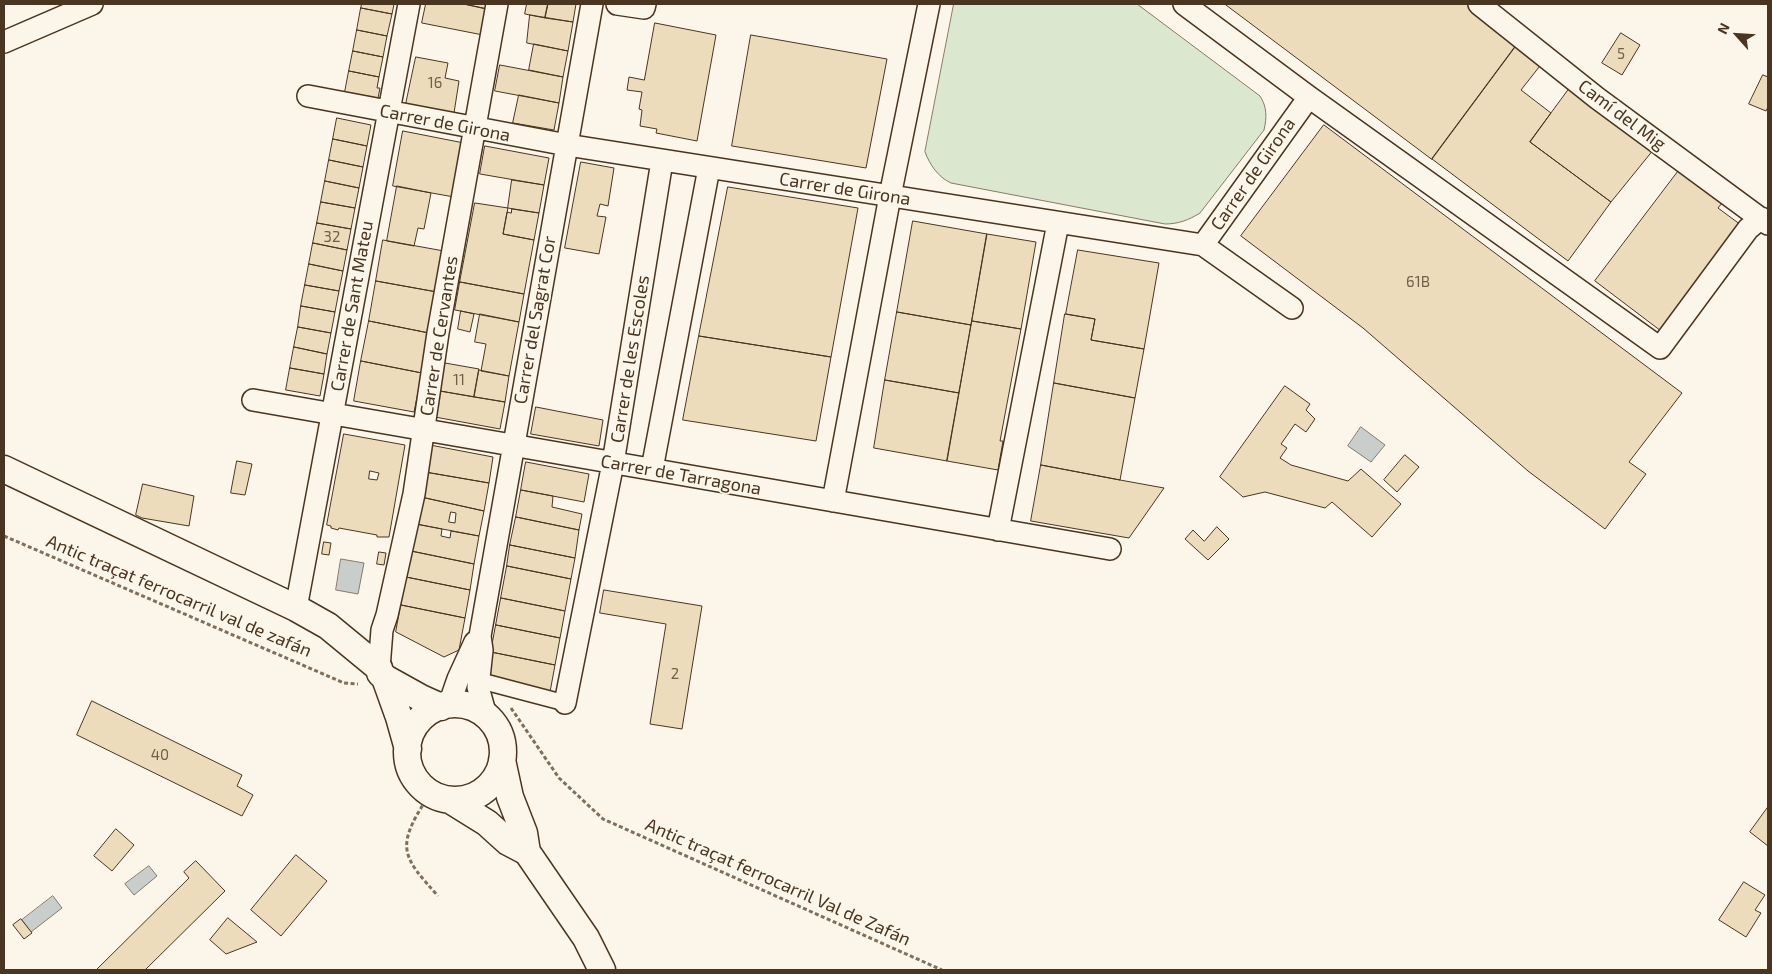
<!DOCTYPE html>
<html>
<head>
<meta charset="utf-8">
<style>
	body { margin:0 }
	#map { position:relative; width:1772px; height:974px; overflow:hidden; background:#fbf6e9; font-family:"Exo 2",sans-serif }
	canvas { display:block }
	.frame { position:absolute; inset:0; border:5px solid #4a3520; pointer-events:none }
	.north { position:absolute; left:1712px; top:10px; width:50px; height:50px; -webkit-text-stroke:4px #fbf6e9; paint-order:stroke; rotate:296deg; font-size:14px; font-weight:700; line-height:20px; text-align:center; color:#4a3520 }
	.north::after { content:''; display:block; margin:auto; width:18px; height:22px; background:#4a3520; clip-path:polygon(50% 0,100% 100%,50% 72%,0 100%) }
</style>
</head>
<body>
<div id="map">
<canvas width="1772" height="974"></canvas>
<div class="frame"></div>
<div class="north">N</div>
</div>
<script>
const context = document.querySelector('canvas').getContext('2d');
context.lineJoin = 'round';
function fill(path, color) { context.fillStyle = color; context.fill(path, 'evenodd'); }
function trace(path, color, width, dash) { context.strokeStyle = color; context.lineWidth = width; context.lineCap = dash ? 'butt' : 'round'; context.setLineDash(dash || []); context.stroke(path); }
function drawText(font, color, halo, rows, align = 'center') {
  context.font = font + ' "Exo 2",sans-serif'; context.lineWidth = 4; context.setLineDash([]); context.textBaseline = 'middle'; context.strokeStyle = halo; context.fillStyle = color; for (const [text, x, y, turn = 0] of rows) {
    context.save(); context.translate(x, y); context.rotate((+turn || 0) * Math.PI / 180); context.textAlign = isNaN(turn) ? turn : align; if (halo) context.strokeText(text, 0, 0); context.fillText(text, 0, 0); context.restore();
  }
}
const green = new Path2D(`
	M954,4H1137L1260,96C1267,107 1267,117 1264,130L1200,213C1189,220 1178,224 1165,224L951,183C938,177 930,165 925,152Z`);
fill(green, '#dce7d0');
trace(green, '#887966', 1);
const water = new Path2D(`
	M1361,427L1385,445L1371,462L1348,446Z
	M341,559L364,563L358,594L336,590Z
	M149,866L157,876L134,895L125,884Z
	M53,896L62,908L31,932L22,920Z`);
fill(water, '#c9cecd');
trace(water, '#887966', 1);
const building = new Path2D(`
	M362,4H394L392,14L361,8Z
	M426,4H464L488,9L483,35L422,23Z
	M464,4H489L488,9Z
	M527,4H548L545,18L525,14Z
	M548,4H576L573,22L545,18Z
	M1225,4H1466L1518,43L1432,159Z
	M361,8L392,14L387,36L357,30Z
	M530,15L573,22L568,51L527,43Z
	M655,23L716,35L697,141L656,133L657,129L640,126L642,110L639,109L642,92L627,90L629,77L644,80Z
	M357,30L387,36L383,57L353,51Z
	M1621,33L1640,45L1622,75L1602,63Z
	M751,35L887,59L866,168L732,146Z
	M1518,43L1543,62L1521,90L1551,113L1530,142L1611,202L1568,261L1432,159Z
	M534,44L568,51L563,77L529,70Z
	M353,51L383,57L379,77L349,71Z
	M416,57L448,63L445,78L459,81L454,113L406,104Z
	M500,65L563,77L559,103L495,91Z
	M349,71L379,77L377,88H380L378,98L345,92Z
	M1763,75L1768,77V107L1766,111L1749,104Z
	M1572,85L1654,149L1611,202L1530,142Z
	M519,95L559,103L554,130L513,123Z
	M337,118L371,125L367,146L333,139Z
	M1324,125L1682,393L1629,462L1646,474L1605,529L1528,471L1363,328L1241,236Z
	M403,131L464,143L454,197L393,186Z
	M333,139L367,146L363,167L329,160Z
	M485,146L549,158L544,185L480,174Z
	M329,160L363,167L359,188L325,181Z
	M581,162L614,168L608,206L600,204L597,216L606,217L599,254L565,248Z
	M1680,169L1722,203L1718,208L1741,225L1661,331L1595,281Z
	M512,180L544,185L539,213L508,208Z
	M325,181L359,188L355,208L321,202Z
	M397,186L431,193L424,229L418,228L414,246L387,241Z
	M728,187L858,208L831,357L699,336Z
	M321,202L355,208L351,229L317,223Z
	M475,203L508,208L503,234L534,240L524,294L460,282Z
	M512,209L539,213L534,240L503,234L507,212L511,213Z
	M913,221L987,234L971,325L897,312Z
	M317,223L351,229L347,250L313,243Z
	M987,234L1036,242L1021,329L972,321Z
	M383,240L444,251L437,292L376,281Z
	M313,243L347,250L343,271L309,264Z
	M1078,250L1159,263L1144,349L1091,340L1095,319L1066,314Z
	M309,264L343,271L339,291L305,285Z
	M376,281L437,292L429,333L369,321Z
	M460,282L524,294L519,322L455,310Z
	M305,285L339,291L335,312L301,306Z
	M301,306L335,312L331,333L298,327Z
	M461,311L474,314L470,332L458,329Z
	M897,312L971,325L959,393L885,380Z
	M480,314L519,322L509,376L481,371L486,344L475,342Z
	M1065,314L1095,319L1091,340L1144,349L1135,398L1054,383Z
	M369,321L429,333L422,373L361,361Z
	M972,321L1021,329L1000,441H1003L998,470L947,461Z
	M298,327L331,333L327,354L294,347Z
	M699,336L831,357L816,441L683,420Z
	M294,347L327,354L324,374L290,368Z
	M361,361L422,373L414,412L354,401Z
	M445,363L479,369L474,397L440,391Z
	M290,368L324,374L320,396L286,390Z
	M479,370L509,376L505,402L474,397Z
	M885,380L959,393L947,461L874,448Z
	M1054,383L1135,398L1120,480L1041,465Z
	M1285,386L1310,404L1306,410L1315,419L1306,432L1295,424L1281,444L1287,448L1280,458L1291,465L1348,481L1361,469L1401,504L1372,537L1332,502L1325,508L1265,492L1243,497L1220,477Z
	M440,391L505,402L500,429L435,417Z
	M536,407L603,420L599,446L531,434Z
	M344,434L405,445L389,537H377V535L339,528L338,530L331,528V526L327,525ZM370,471L379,473L377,480L369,479Z
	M430,445L493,457L489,483L425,472Z
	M1405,455L1419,467L1397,492L1384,480Z
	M237,461L252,464L245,495L231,493Z
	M526,462L589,474L584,502L521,490Z
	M1041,465L1120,480L1164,488L1129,538L1031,521Z
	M425,472L489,483L484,511L421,497Z
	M143,484L194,496L189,526L142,518L136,515Z
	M521,490L553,496L552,507L582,514L579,530L516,517Z
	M421,497L484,511L479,536L416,524ZM451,512L456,513L455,523L449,522Z
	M516,517L579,530L575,558L510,545Z
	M416,524L442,529L441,536L450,538L451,531L479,536L474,564L411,551Z
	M1217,527L1229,539L1208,560L1185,539L1193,530L1204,541Z
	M324,542L331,543L329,555L322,554Z
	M510,545L575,558L571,579L507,566Z
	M411,551L474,564L470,590L406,577Z
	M379,552L386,553L384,565L377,564Z
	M507,566L571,579L565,611L501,598Z
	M406,577L470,590L465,618L401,605Z
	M604,590L702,606L682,729L650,724L666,624L600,613Z
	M501,598L565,611L560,638L496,625Z
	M401,605L465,618L459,650L444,657L396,632Z
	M496,625L560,638L555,665L491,652Z
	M491,652L555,665L550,692L486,679Z
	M92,701L242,775L237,786L253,795L242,816L77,735Z
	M1768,807V846L1750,832Z
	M116,829L134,845L112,871L94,856Z
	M296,855L327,881L281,936L251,910Z
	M196,861L225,891L145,970H96L189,878L184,872Z
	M1744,882L1765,895L1755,910L1761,913L1746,937L1719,920Z
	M228,918L257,942L226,954L210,940Z
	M21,919L32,933L24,939L13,925Z`);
fill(building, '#ecdcbc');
trace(building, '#4a3520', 1);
const pedestrian = new Path2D(`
	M489,683L565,703`);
const minor = new Path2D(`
	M617,4L644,8L645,4
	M1184,4L1309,97L1660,348L1748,229L1761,218
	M1479,4L1597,98L1768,224
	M4,42L92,4
	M308,96L567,145L1203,245L1309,97
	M1203,245L1292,308
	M253,400L1110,549
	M652,469L709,168
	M833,501L890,196L929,4
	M998,530L1058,223
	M296,608L409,4
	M379,668L382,630L387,615L414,494L438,333L497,4
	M565,703L613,463L662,161
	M449,705L458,679L475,642
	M486,716L478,687L482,650L480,636L592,4`);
const tertiary = new Path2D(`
	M4,469L296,608L328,626L379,668L380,673L385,678L399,717L408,749
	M385,678L421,698L441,707
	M407 752a48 48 0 1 1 96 0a48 48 0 1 1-96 0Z
	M502,760L510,797L524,833L527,852
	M450,800L487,823L508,842L527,852L586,938L602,970`);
trace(pedestrian, '#4a3520', 18);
trace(minor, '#4a3520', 24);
trace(tertiary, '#4a3520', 29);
trace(new Path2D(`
	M4,536L344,683L358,684
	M511,708L559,778L603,819L942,970
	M426,800C395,848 403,857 438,896`), '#7f6f5c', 3, [4, 2.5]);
trace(pedestrian, '#fbf6e9', 15);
trace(minor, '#fbf6e9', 21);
trace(tertiary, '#fbf6e9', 26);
drawText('15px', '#725f47', null, [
	["5",1621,54],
	["16",435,83],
	["32",332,237],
	["61B",1418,282],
	["11",459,380],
	["2",675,674],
	["40",160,755]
]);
drawText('18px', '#4a3520', '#fbf6e9', [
	["Camí del Mig",1622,115,37],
	["Carrer de Girona",445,123,11],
	["Carrer de Girona",1253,174,-55],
	["Carrer de Girona",845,189,9],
	["Carrer de Sant Mateu",352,306,-80],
	["Carrer del Sagrat Cor",535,320,-80],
	["Carrer de Cervantes",439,336,-81],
	["Carrer de les Escoles",630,359,-81],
	["Carrer de Tarragona",681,475,10],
	["Antic traçat ferrocarril val de zafán",179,596,23],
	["Antic traçat ferrocarril Val de Zafán",778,882,24]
]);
</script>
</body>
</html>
